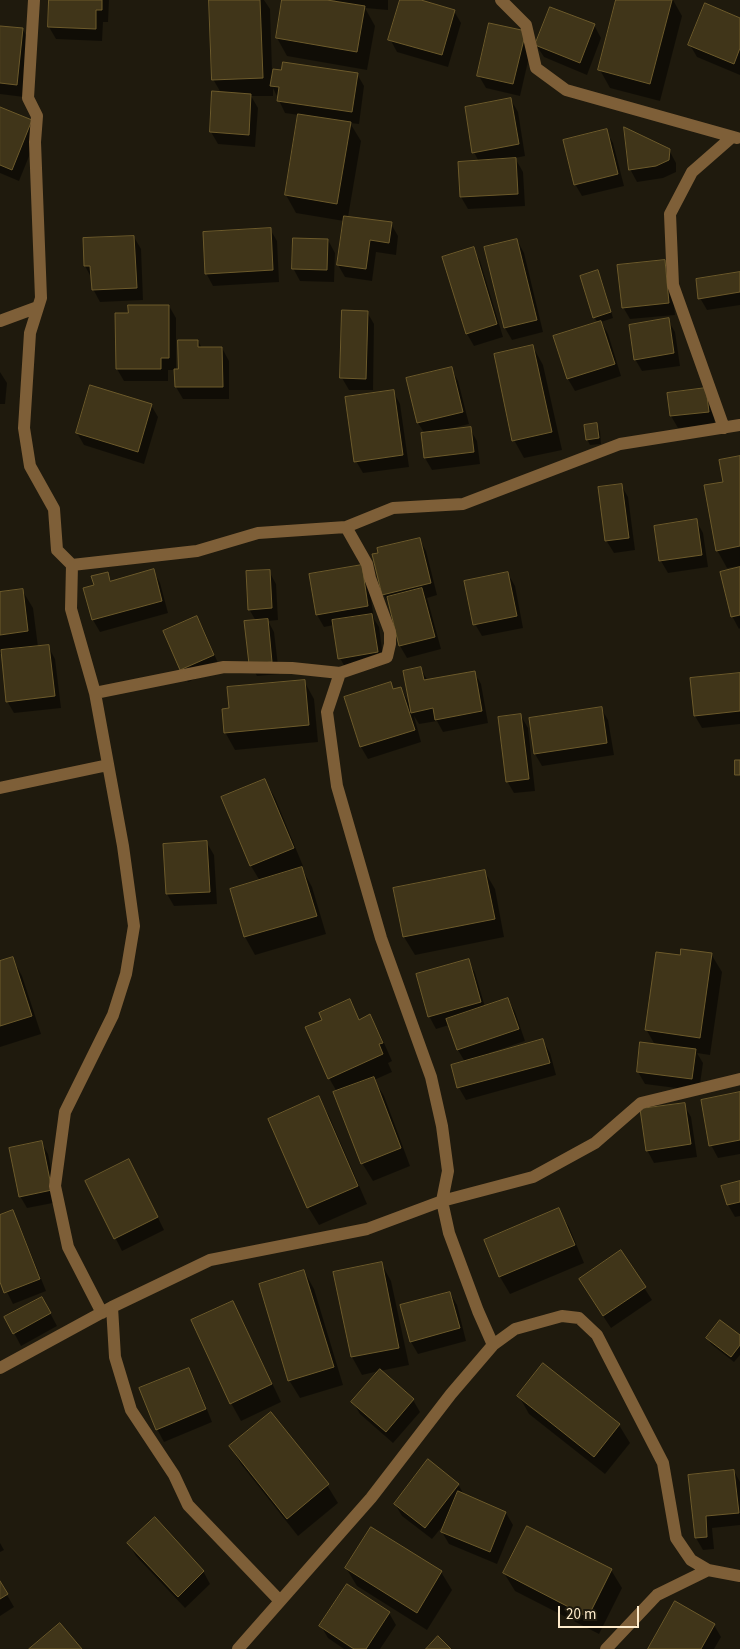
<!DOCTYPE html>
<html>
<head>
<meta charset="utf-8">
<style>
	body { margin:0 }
	#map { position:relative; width:740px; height:1649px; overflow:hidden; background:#1f1a0d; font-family:"Source Sans 3",sans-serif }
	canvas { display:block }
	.scale { position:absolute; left:558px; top:1606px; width:81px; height:22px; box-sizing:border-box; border:2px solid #feeccc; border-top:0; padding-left:6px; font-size:15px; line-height:18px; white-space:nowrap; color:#feeccc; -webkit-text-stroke:4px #1f1a0d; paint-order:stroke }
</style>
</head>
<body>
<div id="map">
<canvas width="740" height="1649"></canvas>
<div class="scale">20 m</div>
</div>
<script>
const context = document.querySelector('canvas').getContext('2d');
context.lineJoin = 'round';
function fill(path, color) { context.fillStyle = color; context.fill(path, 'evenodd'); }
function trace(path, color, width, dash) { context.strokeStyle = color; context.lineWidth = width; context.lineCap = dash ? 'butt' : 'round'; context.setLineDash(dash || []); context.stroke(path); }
fill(new Path2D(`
	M50,0H109L108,22H103L102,41L56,39L49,27Z
	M210,0H264L270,9L272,70L357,74L364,86L359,124L350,123L361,141L348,217L391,224L398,236L396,255L376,252L372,281L345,277L338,265L344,221L296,213L286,195L299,115L285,113L273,88V96H251L258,108L255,147L218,144L211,132L213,93H221L213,79Z
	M283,0H320L337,3L335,0H388V10L365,8L375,26L367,70L287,56L277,38Z
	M401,0H416L454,11L461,23L448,67L397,52L390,39Z
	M618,0H673L682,16L660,101L610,88L600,70Z
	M740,19V75L697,57L690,45Z
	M490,24L532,44L520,96L486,88L479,76Z
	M594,25L601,38L587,75L544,57L536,45Z
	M0,27L23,30L30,42L24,97L0,94Z
	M511,100L518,112L525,156L515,158L523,172L525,206L468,209L461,197L479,162L474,152Z
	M0,109L31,121L38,134L19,181L0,173Z
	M606,131L613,143L624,186L582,196L575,184Z
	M669,150L676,163V172L663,178L637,182L630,169Z
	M270,229L277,241L279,282L213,286L206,273Z
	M134,237L141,249L143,300L100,302L93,289L92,279L85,266Z
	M328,240L335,253L334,282L300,281L293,268Z
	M517,240L524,253L543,332L512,340L505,328L485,248Z
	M473,249L480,261L503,337L474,346L467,334Z
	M664,262L671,274L675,315L630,319L623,307Z
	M597,272L601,278L613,318L601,322L608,334L621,376L575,391L568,379L598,323L594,317Z
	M740,273V305L707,310L700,298Z
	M169,306L176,318V370H180L198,341L202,348H222L229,361V399H183L176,387L175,370H168V381H124L117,369Z
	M367,312L374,324L373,390H349L342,378Z
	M668,320L675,332L680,366L642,371L635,359Z
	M533,347L543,365L562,450L524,458L514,440Z
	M451,368L458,381L469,424L445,430V432L470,429L477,441L480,464L432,470L425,458V434L418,423Z
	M0,372L7,383L5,404H0Z
	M705,390L712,402L715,424L678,428L671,416Z
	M393,391L400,404L409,467L363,473L356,461Z
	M151,405L158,417L144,464L84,445L77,433Z
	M597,425L600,431L601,444L590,445L587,439Z
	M740,458V566L727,568L717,550L725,483Z
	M621,485L628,497L635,550L614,553L606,540Z
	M696,520L703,533L708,567L668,573L661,561L656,527Z
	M419,539L426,551L437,595L427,598L441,649L407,658L400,646L390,606L384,595L374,555Z
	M740,568V628L739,629L732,616Z
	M153,570L160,583L168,613L100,632L93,620L84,589L95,586L107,574L112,582Z
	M269,571L276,584L278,620L268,621L274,632L279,674L257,676L250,664L256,621L249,609Z
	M508,574L515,586L523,628L482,636L475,624Z
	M310,575L368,579L374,619L379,627L384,664L347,671L340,658L334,625L324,627L317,615Z
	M22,590L33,608L38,647L48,646L55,659L61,708L14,713L7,701L2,654H0V593Z
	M197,617L204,630L220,668L188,682L181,670Z
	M420,668L428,681L474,672L481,684L488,723L443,732L437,721L419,724L414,716L421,742L368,759L361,747L346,698L390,684L394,690L401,688L410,705Z
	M740,674V724L702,728L695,716L692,679Z
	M304,681L314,699L318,742L235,750L225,732L231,709Z
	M601,708L608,720L614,755L542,766L535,754L530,719Z
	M521,716L528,728L535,791L514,793L507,781Z
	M265,781L275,798L303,866L301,867L312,887L326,934L255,955L245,937L231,890L260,881L251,866L223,798Z
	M207,843L214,855L217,904L174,906L167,894Z
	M485,872L495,889L504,937L415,955L404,937L395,889Z
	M711,954L722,972L710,1055L697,1053L703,1063L699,1091L645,1084L638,1072L655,1045L646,1029L681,957Z
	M12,958L22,976L41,1034L0,1047V962Z
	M468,960L475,973L485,1007L508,999L515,1012L525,1041L489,1053L490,1055L543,1041L550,1053L556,1075L466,1100L459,1088L465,1062L458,1050L449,1025L436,1029L429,1016Z
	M349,1001L360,1021L370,1016L380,1034L392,1061L388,1063L392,1072L374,1080L384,1096L410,1166L373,1181L362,1163L337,1092L329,1078Z
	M740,1094V1154L718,1158L711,1145Z
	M318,1098L329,1116L367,1204L319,1225L308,1207Z
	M684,1105L691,1117L697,1157L654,1163L647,1150Z
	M41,1142L48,1154L58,1202L27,1208L20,1196Z
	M136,1173L164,1230L122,1251L87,1182Z
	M740,1182V1216L735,1217L728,1205L723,1187Z
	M558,1210L569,1227L584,1263L510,1294L500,1277L485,1241Z
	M12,1212L19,1224L46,1291L13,1304L0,1278V1217Z
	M621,1252L652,1300L611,1328L587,1292Z
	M381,1263L391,1281L409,1365L380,1371L413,1400L420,1412L393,1443L360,1414L353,1402L379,1371L362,1375L352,1357Z
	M304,1271L314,1289L343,1385L300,1398L289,1380Z
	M450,1293L457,1305L466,1341L418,1354L411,1342Z
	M42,1298L57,1326L21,1346L6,1318Z
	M232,1302L242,1320L281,1402L241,1421L231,1403Z
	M740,1337V1355L734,1362L711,1344L708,1338Z
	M189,1370L196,1382L212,1422L164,1442L157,1429Z
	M519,1396L619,1425L630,1443L605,1474L529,1414Z
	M230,1446L327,1485L338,1503L298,1536L241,1464Z
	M734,1471L740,1482V1525L712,1528L714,1549L703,1550L696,1538L690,1476Z
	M458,1484L464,1495L506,1513L513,1525L497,1564L449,1544L442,1532L446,1522L432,1539L402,1516L395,1504Z
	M0,1543L4,1550L0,1552Z
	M129,1544L203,1571L210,1584L185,1608L136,1556Z
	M346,1568L441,1572L452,1590L427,1630L357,1586Z
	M611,1570L622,1588L599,1634L515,1591L504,1573Z
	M0,1583L14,1607L0,1616Z
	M389,1613L396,1625L380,1649H357L330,1631V1634L352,1649H344L328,1638L321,1626Z
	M714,1625L721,1637L714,1649H649Z`), '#0007');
const building = new Path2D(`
	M49,0H102V10H96V29L48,27Z
	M209,0H260L263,78L212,80Z
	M282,0H327L365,6L357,52L276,38Z
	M400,0H421L455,10L442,55L388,40Z
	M616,0H672L650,84L598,70Z
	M705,3L740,18V48L734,64L688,45Z
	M550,7L595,24L580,63L535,45Z
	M489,23L526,31L513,84L477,76Z
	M0,26L23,28L17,85L0,83Z
	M283,62L358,73L352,112L277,101L279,87L270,86L273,69L281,70Z
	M212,91L251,94L249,135L210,132Z
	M511,98L519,144L472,153L465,107Z
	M0,107L32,120L12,170L0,165Z
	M298,114L351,122L337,204L285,195Z
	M624,127L670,149L669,160L656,166L629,170Z
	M607,129L618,174L574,185L563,140Z
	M516,158L518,194L460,197L458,162Z
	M344,216L392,222L389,243L370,240L366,269L337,265Z
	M271,228L273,270L205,274L203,232Z
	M134,236L137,288L92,290L90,266H84L83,238Z
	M293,238L328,239L327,270L292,269Z
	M517,239L537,320L504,328L484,247Z
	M474,247L497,324L466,334L442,257Z
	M665,260L669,303L622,308L617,265Z
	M598,270L611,312L593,318L580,276Z
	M740,272V292L698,299L696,279Z
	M128,305H169V358H161V369H116L115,313H128Z
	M342,310L368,311L366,379L340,378Z
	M669,318L674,353L634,360L629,325Z
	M601,321L615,364L567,379L553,336Z
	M178,340H198V347H222L223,387H175L174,369H178Z
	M533,345L552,432L512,441L494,354Z
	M452,367L463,412L417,423L406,378Z
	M90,385L152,404L138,452L76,433Z
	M706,388L709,412L670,416L667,393Z
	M394,390L403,455L354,462L345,397Z
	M597,423L599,438L586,440L584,425Z
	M471,427L474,452L424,458L421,433Z
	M740,456V546L716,551L704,485L723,482L719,460Z
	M622,484L629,538L605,541L598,487Z
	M697,519L702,555L659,561L654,526Z
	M420,538L431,583L382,595L372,554L378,553L377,548Z
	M362,565L368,606L316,615L309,574Z
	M740,567V615L731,617L720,572Z
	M154,569L162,601L92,620L83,588L94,585L91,576L108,572L110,581Z
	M270,570L272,608L248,610L246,571Z
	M508,572L517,616L473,625L464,581Z
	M422,588L435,637L399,646L387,597Z
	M23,589L28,631L0,635V592Z
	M372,614L378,652L338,659L332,620Z
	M197,616L214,655L180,670L163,631Z
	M268,619L272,662L249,664L244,621Z
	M49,645L55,696L6,702L1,650Z
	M421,667L424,680L475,671L482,711L435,720L433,708L411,713L403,671Z
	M740,673V711L694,716L690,678Z
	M305,680L309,725L224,733L222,709L229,708L227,687Z
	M391,682L393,689L401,687L415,730L360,747L344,697Z
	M602,707L607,743L534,754L529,718Z
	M521,714L529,779L506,782L498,717Z
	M735,760H740V775H735Z
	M265,779L294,848L250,866L221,797Z
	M207,841L210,892L166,894L163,844Z
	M302,867L317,916L244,937L230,889Z
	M485,870L495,919L403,937L393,888Z
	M681,949L712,953L700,1038L645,1030L656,952L680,955Z
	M13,957L32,1016L0,1026V961Z
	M469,959L481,1002L428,1017L416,974Z
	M508,998L519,1029L457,1050L446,1019Z
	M350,999L359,1020L370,1014L383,1043L379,1044L383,1054L328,1079L305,1027L322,1020L319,1013Z
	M543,1039L550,1063L457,1088L451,1065Z
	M640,1042L696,1049L692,1079L637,1072Z
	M374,1077L401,1148L361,1164L333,1092Z
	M740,1092V1140L709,1146L701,1100Z
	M319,1096L358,1186L307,1208L268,1119Z
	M685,1103L691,1144L646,1151L640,1109Z
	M42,1141L52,1190L19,1197L9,1148Z
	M129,1159L158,1217L114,1239L85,1181Z
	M740,1181V1202L727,1205L721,1186Z
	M559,1208L575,1245L499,1277L484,1240Z
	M13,1210L40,1279L4,1293L0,1282V1215Z
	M621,1250L646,1287L603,1316L579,1279Z
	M382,1262L399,1348L351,1357L333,1272Z
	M304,1270L334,1367L288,1381L259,1284Z
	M450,1292L460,1328L410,1342L400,1305Z
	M42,1297L51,1313L13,1334L4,1317Z
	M233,1301L272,1384L230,1404L191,1320Z
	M720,1320L740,1335V1345L731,1357L706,1338Z
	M543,1363L620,1424L594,1457L517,1396Z
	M189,1368L206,1409L156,1430L139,1388Z
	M380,1369L414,1399L386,1432L351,1402Z
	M271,1412L329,1484L287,1519L229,1446Z
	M428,1459L459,1484L425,1528L394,1504Z
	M734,1470L739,1513L706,1516L707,1537L695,1538L688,1475Z
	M458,1491L506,1512L490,1552L441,1532Z
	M155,1517L204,1571L178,1597L127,1543Z
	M527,1526L612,1569L588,1617L503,1573Z
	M371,1527L442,1571L417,1613L345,1568Z
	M0,1581L8,1594L0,1599Z
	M347,1584L390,1612L366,1649H354L319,1626Z
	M675,1601L715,1624L701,1649H648Z
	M60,1623L82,1649H29Z
	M438,1636L451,1649H426Z`);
fill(building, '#403519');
trace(building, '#6c5a2b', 1);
trace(new Path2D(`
	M34,0L28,98L37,116L35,142L41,298L30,333L24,428L30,466L54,509L57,550L72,565L71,609L95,693L123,846L134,926L126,974L113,1015L65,1112L55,1186L68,1247L102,1313
	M501,0L526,25L536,68L566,90L737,138
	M0,321L38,307
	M724,428L673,285L670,214L692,172L732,137
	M72,565L197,551L258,533L346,527L393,508L463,504L620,444L740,425
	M340,673L327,712L337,786L381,938L431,1077L442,1126L448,1171L442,1201L449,1233L478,1311L493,1345
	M95,693L224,667L292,668L340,673L387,657L390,644V632L370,578L367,564L346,527
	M0,788L108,765
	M112,1307L115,1357L131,1410L174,1475L188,1505L280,1601
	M0,1368L112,1307L210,1260L367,1229L442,1201L533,1177L595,1143L641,1103L740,1079
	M238,1649L371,1498L451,1394L493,1345L515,1329L562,1316L579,1318L597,1335L663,1463L676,1538L691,1560L708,1570
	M606,1649L657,1595L708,1570L740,1576`), '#7e5f38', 12);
</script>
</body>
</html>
